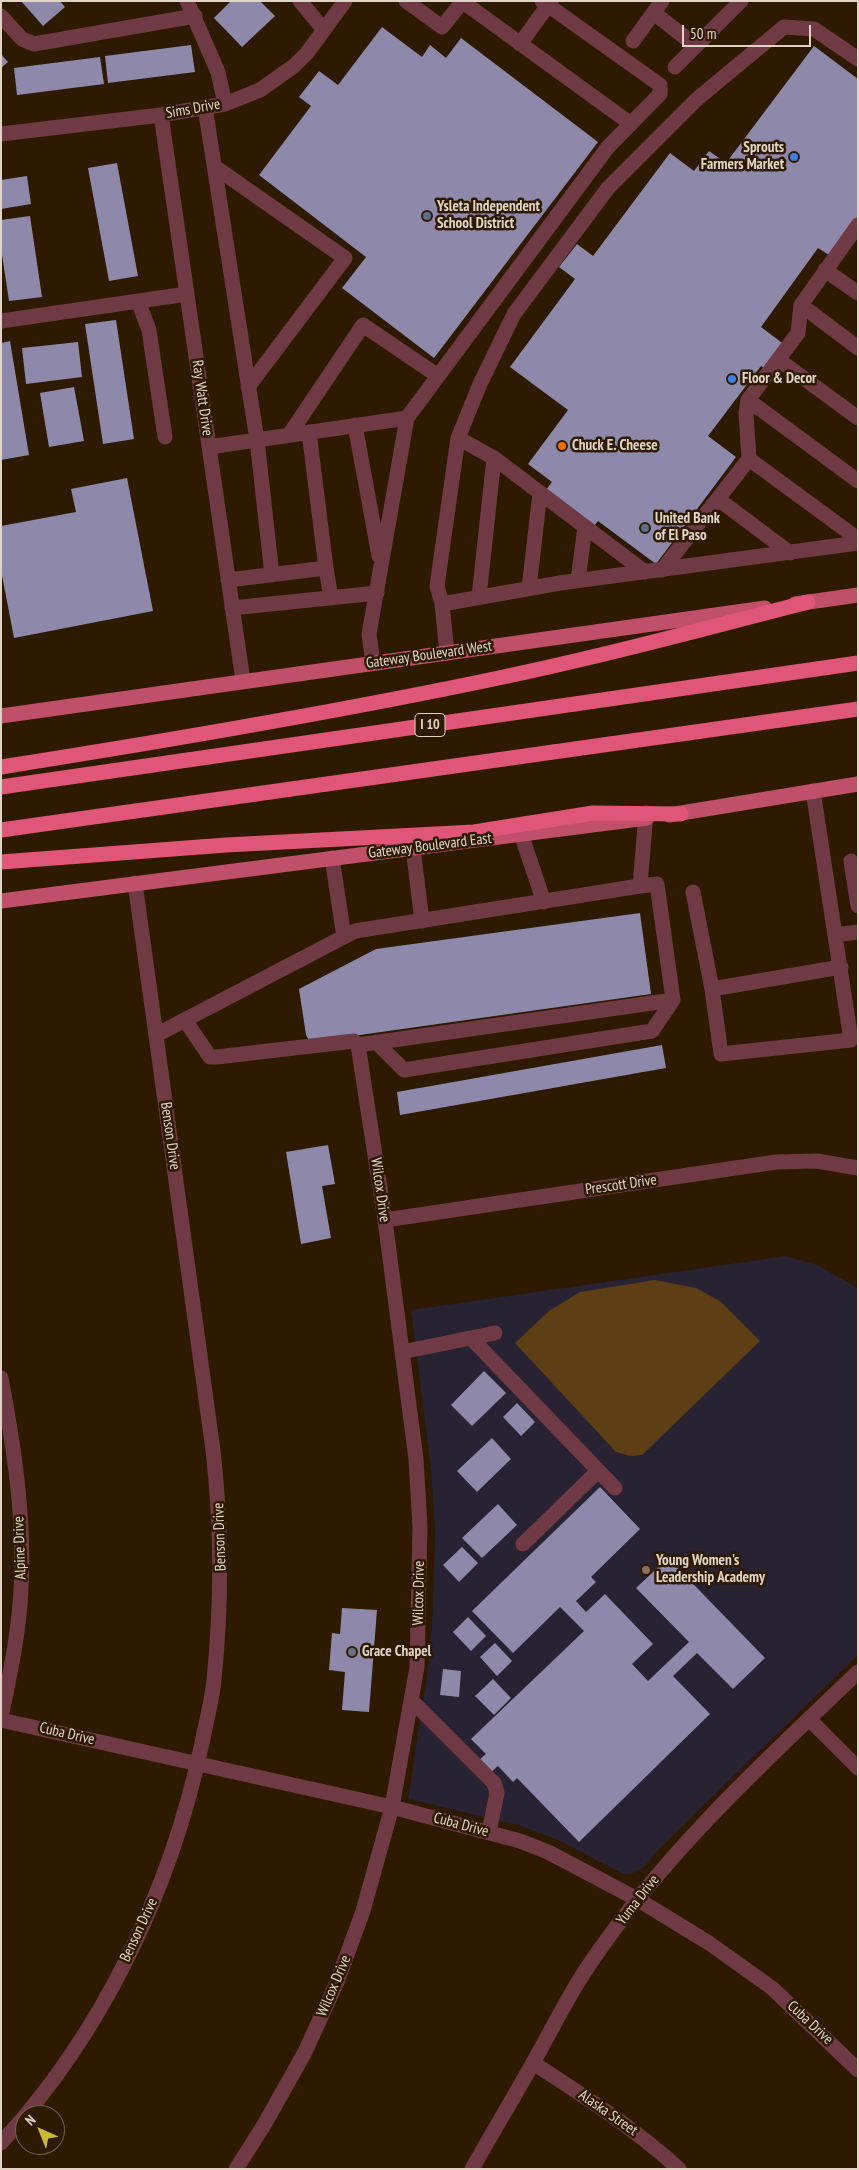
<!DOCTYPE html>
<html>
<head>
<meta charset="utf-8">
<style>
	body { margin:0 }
	#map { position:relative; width:859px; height:2170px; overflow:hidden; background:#2d1a01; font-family:"PT Sans Narrow",sans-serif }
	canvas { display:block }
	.frame { position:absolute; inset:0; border:2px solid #e1d4c6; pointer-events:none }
	.north { position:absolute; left:15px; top:2105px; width:50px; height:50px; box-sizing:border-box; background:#2d1a01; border:1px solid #756450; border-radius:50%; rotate:316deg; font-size:14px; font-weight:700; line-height:20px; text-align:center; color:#e1d4c6 }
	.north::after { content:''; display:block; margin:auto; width:18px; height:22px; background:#ccb939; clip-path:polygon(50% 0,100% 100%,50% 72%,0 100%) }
	.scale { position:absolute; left:682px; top:25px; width:129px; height:22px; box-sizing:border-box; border:2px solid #e1d4c6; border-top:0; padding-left:6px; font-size:15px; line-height:18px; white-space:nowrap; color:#e1d4c6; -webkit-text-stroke:4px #2d1a01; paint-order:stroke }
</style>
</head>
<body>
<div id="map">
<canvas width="859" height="2170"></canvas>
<div class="frame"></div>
<div class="north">N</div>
<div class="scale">50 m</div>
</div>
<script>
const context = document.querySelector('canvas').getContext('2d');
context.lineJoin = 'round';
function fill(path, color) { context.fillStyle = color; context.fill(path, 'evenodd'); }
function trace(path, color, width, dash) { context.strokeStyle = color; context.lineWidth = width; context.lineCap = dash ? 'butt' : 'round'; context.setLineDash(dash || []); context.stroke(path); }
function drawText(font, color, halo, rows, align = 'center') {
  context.font = font + ' "PT Sans Narrow",sans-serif'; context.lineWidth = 5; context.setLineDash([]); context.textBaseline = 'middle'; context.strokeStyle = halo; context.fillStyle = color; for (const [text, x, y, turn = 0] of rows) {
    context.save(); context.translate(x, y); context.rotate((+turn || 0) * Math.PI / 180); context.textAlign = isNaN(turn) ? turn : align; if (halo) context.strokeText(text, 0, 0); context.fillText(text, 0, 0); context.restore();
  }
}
fill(new Path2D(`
	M786,1256L817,1265L853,1285L858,1290V1655L662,1846L644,1867L631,1874H623L560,1841L518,1825L408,1799L429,1661L433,1606L435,1533L431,1469L411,1310Z`), '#282232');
fill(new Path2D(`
	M655,1280L696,1288L720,1301L760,1341L642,1455L630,1456L616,1452L515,1343L549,1311L580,1292Z`), '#5d3e15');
fill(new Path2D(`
	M21,1H60L65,7L43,26Z
	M231,1H260L275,16L242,47L214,18Z
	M382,27L422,57L430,45L446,58L461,38L598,142L434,358L342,288L366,257L259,175L311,106L299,97L319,71L338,85Z
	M191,45L195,72L108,83L105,56Z
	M814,46L858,79V216L829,255L818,248L761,327L785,345L767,370L761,366L708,436L736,457L656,564L598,521L594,526L546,490L552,482L528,464L568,410L510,367L575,279L559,267L577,244L593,256L670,153L694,171L709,151L726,163Z
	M1,54L8,62L1,68Z
	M100,57L104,84L17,95L14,68Z
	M117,163L138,276L109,281L88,168Z
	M27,176L31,204L1,209V180Z
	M30,216L42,297L9,301L1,248V220Z
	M116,320L134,439L103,444L85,324Z
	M10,341L29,455L1,460V343Z
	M78,342L82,377L26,384L22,348Z
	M74,387L84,441L49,447L40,393Z
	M127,478L153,611L14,638L1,570V526L76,512L71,489Z
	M640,913L651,994L310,1042L306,1035L299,989L376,949Z
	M662,1045L666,1068L400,1115L397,1092Z
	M328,1145L335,1184L322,1186L331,1238L301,1244L286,1152Z
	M484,1371L506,1393L472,1426L451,1405Z
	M517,1403L535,1422L521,1436L503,1417Z
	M492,1438L511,1459L477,1492L457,1471Z
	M600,1487L640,1529L591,1577L596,1582L576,1601L586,1612L605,1594L653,1644L632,1664L648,1681L689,1642L636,1588L668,1558L765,1658L733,1689L697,1653L673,1676L710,1714L579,1842L517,1778L513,1782L498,1766L490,1773L478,1761L486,1754L471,1739L584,1631L560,1607L513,1653L472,1611Z
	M498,1504L517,1525L482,1558L462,1538Z
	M462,1547L478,1563L459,1582L443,1565Z
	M342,1608L377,1610L369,1712L342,1710L345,1672L329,1670L332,1633L340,1634Z
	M468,1617L486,1636L471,1651L453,1632Z
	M495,1643L512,1661L497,1676L480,1657Z
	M443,1669L461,1671L459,1697L440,1695Z
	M493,1679L511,1698L494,1715L475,1696Z`), '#8e89aa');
trace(new Path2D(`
	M187,1L218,72L225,104
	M300,1L324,30
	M406,1L442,27L463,1
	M463,2L631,124
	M654,13L696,46
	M1,16L22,39L34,44L195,16
	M633,41L662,1
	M520,44L551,1
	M675,67L741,1
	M205,107L257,440L272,575
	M161,115L243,681
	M1,134L161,115L225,104L260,90L294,66L307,53L345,1
	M215,167L345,258L248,387
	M825,270L858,293
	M138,301L149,330L165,437
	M801,305L858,348
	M1,321L187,294
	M779,360L858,418
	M748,400L858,481
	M355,425L379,556
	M289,435L363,325L438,376
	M458,438L480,384L514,314L608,188L697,99L784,27L814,29L858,59
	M209,447L407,418L608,147L660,94V85L542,1
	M749,459L858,539
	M718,499L790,553
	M326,568L331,598
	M662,570L749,459L746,413L748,400L798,333L801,305L858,225
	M228,580L326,568L309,432
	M578,580L585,527
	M529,588L540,493
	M479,597L494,458
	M442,604L437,586L458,438L494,458L645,572
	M232,608L377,593
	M447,653L442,604L560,583L858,543
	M373,663L369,634L407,418
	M518,825L544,902
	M413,848L422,921
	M332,858L344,937
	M851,861L858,906
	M693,892L712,989L721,1054L851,1040L813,791
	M835,935L858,932
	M712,989L841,967
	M185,1020L210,1057H217L354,1041L358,1045L673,1000L657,884L640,886
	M156,1035L355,931L640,886L646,813
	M376,1042L404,1070L652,1031L673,1000
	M385,1220L776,1162L817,1161L858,1168
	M471,1338L615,1488
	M402,1352L495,1333
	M1,1378C14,1447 25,1519 21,1589C19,1632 10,1675 1,1717
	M523,1544L598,1471
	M411,1700L494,1783L497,1793L489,1832
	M809,1719L858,1768
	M1,1720L392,1807L520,1841L548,1852L637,1899L709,1943L772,1988L858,2070
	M533,2063C584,2096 634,2128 679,2169
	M1,2143C103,2033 171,1889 202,1743C206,1722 212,1701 214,1680C222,1601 222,1529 213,1450L135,883
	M236,2169L264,2125L305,2052L337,1982L363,1911L392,1807L417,1667L420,1526L416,1459L385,1220L358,1045
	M472,2169C494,2130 517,2092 538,2054C557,2019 575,1984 598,1952C671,1847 766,1760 858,1672`), '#703a45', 15);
trace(new Path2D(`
	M795,604L858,595
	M1,716L765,608
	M669,815L858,784
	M1,901L647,818`), '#c04f6a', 15);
trace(new Path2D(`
	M1,767C166,741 331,713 494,679C600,657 704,629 808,602
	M1,787L858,663
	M1,830L858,709
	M1,862L226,845L474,832L593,813L681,814`), '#e05679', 15);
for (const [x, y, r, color] of [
	[794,157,5,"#3f7fe0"],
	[427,216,5,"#5c6f8a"],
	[732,379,5,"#3f7fe0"],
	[562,446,5,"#e8710a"],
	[645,528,5,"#5c6f8a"],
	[646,1570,5,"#8d6e63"],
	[352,1652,5,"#6b7280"]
]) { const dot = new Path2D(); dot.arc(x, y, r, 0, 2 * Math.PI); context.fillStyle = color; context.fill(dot); trace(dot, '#2d1a01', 2); }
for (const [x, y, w] of [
	[430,725,30]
]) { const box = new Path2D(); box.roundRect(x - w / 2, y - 11.5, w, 23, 4); context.fillStyle = '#2d1a01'; context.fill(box); trace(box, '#e1d4c6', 1); }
drawText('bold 14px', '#e1d4c6', null, [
	["I 10",430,725]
]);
drawText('15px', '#e1d4c6', '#2d1a01', [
	["Sims Drive",193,109,-10],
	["Ray Watt Drive",202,398,82],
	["Gateway Boulevard West",429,655,-8],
	["Gateway Boulevard East",430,846,-7],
	["Benson Drive",170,1136,82],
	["Prescott Drive",621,1185,-8],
	["Wilcox Drive",380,1190,82],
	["Benson Drive",220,1537,-92],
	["Alpine Drive",20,1548,-92],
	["Wilcox Drive",419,1593,-89],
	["Cuba Drive",67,1734,13],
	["Cuba Drive",461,1825,15],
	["Yuma Drive",638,1900,-52],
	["Benson Drive",139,1930,-65],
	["Wilcox Drive",334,1986,-67],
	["Cuba Drive",810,2023,43],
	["Alaska Street",608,2113,35]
]);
drawText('bold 15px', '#e1d4c6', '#2d1a01', [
	["Sprouts",784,148,"right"],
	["Farmers Market",784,165,"right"],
	["Ysleta Independent",437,207],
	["School District",437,224],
	["Floor & Decor",742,379],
	["Chuck E. Cheese",572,446],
	["United Bank",655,519],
	["of El Paso",655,536],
	["Young Women's",656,1561],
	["Leadership Academy",656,1578],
	["Grace Chapel",362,1652]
], 'left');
</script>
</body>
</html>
